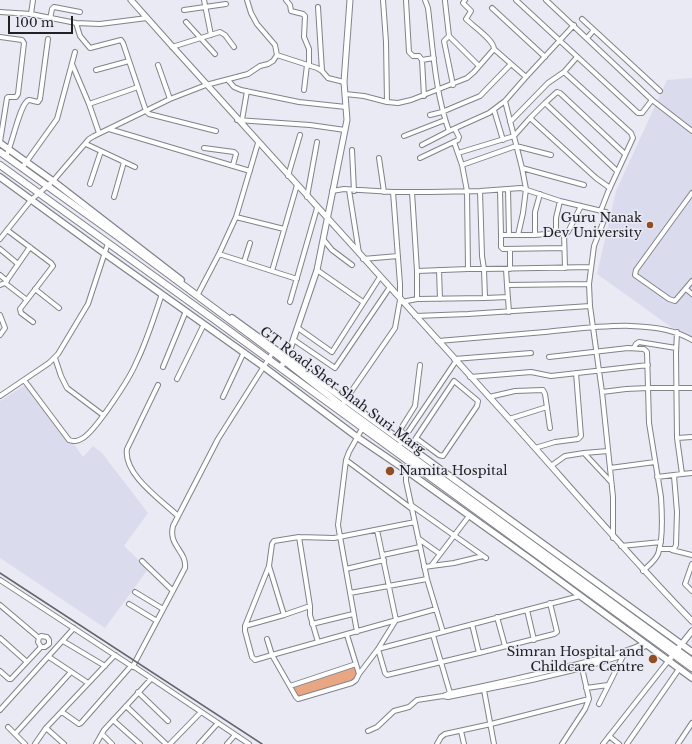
<!DOCTYPE html>
<html>
<head>
<meta charset="utf-8">
<style>
	body { margin:0 }
	#map { position:relative; width:692px; height:744px; overflow:hidden; background:#e9eaf4; font-family:"Libre Baskerville",serif }
	canvas { display:block }
	.scale { position:absolute; left:8px; top:16px; width:65px; height:18px; box-sizing:border-box; border:2px solid #212125; border-top:0; padding-left:5px; font-size:12px; line-height:14px; white-space:nowrap; color:#212125; -webkit-text-stroke:3px #e9eaf4; paint-order:stroke }
</style>
</head>
<body>
<div id="map">
<canvas width="692" height="744"></canvas>
<div class="scale">100 m</div>
</div>
<script>
const context = document.querySelector('canvas').getContext('2d');
context.lineJoin = 'round';
function fill(path, color) { context.fillStyle = color; context.fill(path, 'evenodd'); }
function trace(path, color, width, dash) { context.strokeStyle = color; context.lineWidth = width; context.lineCap = dash ? 'butt' : 'round'; context.setLineDash(dash || []); context.stroke(path); }
function drawText(font, color, halo, rows, align = 'center') {
  context.font = font + ' "Libre Baskerville",serif'; context.lineWidth = 3; context.setLineDash([]); context.textBaseline = 'middle'; context.strokeStyle = halo; context.fillStyle = color; for (const [text, x, y, turn = 0] of rows) {
    context.save(); context.translate(x, y); context.rotate((+turn || 0) * Math.PI / 180); context.textAlign = isNaN(turn) ? turn : align; if (halo) context.strokeText(text, 0, 0); context.fillText(text, 0, 0); context.restore();
  }
}
fill(new Path2D(`
	M692,78V342L597,274L616,191L667,80Z
	M30,382L83,457L93,446L102,453L148,513L124,546L148,569L105,628L0,558V401Z`), '#dadcee');
fill(new Path2D(`
	M354,667L357,673L355,679L298,697L293,686Z`), '#e8a683');
const minor = new Path2D(`
	M204,0L211,35
	M286,0L290,5L291,11L303,14L305,16L304,37L309,49V65
	M383,0L386,42L387,102
	M406,0L409,52L413,56H419L422,60L424,96
	M425,0L428,8C433,49 435,92 449,131L489,113L505,101
	M516,0L638,113H642L652,100
	M546,0L652,100L692,131
	M445,1L449,36L444,41L453,85
	M318,7L322,71
	M492,8L545,57
	M184,10L226,4
	M0,12L31,14L76,23L100,24L147,18
	M31,14L33,0
	M50,19L52,9L54,7L80,12
	M582,19L594,30
	M186,22L215,54
	M76,23L80,36L90,48L121,40L123,43L146,111L149,114L216,131
	M449,36L479,66
	M0,37L22,40L24,43L18,94L16,97H8L7,98L0,142
	M587,38L594,30L660,91
	M172,47L220,32L225,35L234,47
	M494,49L526,77L505,101L522,168L526,189L523,213L518,235
	M277,55L317,68L322,71L328,78L344,82
	M422,60L434,58
	M72,64L89,104L99,133
	M158,65L170,99
	M96,70L129,61
	M564,72L577,57
	M526,77L574,25
	M228,80L234,87L241,90L299,102L346,107
	M304,90L307,65
	M345,94L364,96L387,102L398,103L411,100L467,78L474,72L494,49C494,40 473,26 466,19L471,11L463,3L465,0
	M545,103L530,118L596,178L610,188
	M89,104L138,87
	M494,110L503,140
	M430,115L442,112L480,96L511,64
	M237,120L310,125L345,130
	M242,120L247,91
	M510,122L548,83L564,72L631,133L633,138L608,192L601,210
	M109,129L250,171
	M404,136L445,120
	M454,142L462,165L467,191L468,269H484L482,256L480,191
	M86,144L135,167
	M422,145L449,131
	M204,148L234,152L236,154L233,165
	M352,150L354,191
	M458,153L514,136L530,118
	M6,156C12,146 20,102 29,100C31,100 36,102 38,102L40,99L48,39
	M379,158L384,192
	M420,158L458,140L459,137L455,129
	M462,165L516,146L551,155
	M22,168L57,119L75,52
	M522,168L584,185
	M617,171L545,103L557,92L560,93L625,154
	M288,176L300,135
	M90,184L101,151
	M508,189L509,235
	M349,190L359,253
	M500,190L501,235H535
	M332,191L344,189L393,192H430L480,191L521,188L560,201L606,212V215L594,246L589,284L590,306L602,392L613,497V538
	M412,192L417,271V299
	M692,193L636,270L635,275L669,299L675,301L692,281
	M540,194L535,212V235L556,233
	M114,197L124,162
	M307,197L317,142
	M560,201L556,218V233L568,232L581,206
	M236,217L284,229
	M7,230L51,263L53,266L20,309L21,313L33,322
	M564,233L565,268
	M501,235V247L503,249L564,248
	M0,239L31,200L53,181L89,139L94,136L170,99L206,85L248,74L260,66L268,64L273,61L277,55L275,45L257,24L251,13L247,0
	M323,239L332,250L352,265
	M0,249L18,264
	M510,249V269
	M219,254L272,271L297,185
	M363,259L398,256
	M244,262L250,243
	M506,269L507,285L589,284
	M317,270L363,302
	M439,270L440,299
	M272,271L297,279
	M417,271L468,269
	M0,275L7,281
	M0,285L5,283
	M507,285L509,312
	M35,289L59,308
	M686,289L692,294
	M197,296L219,254L236,217L258,143
	M485,298L508,297
	M27,300L5,283L30,247
	M290,302L317,208
	M402,302L417,299L485,298L484,269L591,267
	M0,315L5,328L0,335
	M415,316L468,314L590,306
	M298,328L332,352L380,277
	M677,332L676,353L677,438L692,437
	M294,340L335,368L390,287
	M438,341C473,338 509,335 545,332C587,328 655,317 692,340
	M634,348L636,344L639,342L676,348
	M549,357L628,348L644,349L647,352L649,423L661,497C662,512 663,541 658,554C655,561 648,566 643,571
	M55,358L61,376L67,388L103,415
	M454,359L531,353
	M163,367L186,311
	M470,377L531,372L551,376L648,365
	M177,379L204,324
	M24,380L69,440C75,442 78,441 83,438C96,430 130,378 136,363C147,341 154,317 162,294
	M158,385L127,449C123,474 161,500 178,516
	M602,392L626,389L648,388H692
	M0,396L49,363L58,354L88,304L108,243
	M223,397L244,352
	M489,397L515,391L543,390L545,394L550,428
	M344,402L395,328L400,300V284L393,192
	M509,419L547,407
	M406,436L400,430L415,406L420,365
	M677,438L682,474L692,473
	M398,447L456,361
	M410,448L416,438L454,381L478,401L477,406L443,456L439,455L416,438
	M535,448L555,442L578,439L581,436L576,373
	M584,453L608,451
	M346,460L412,509
	M412,463L406,474V481L427,579L443,632
	M551,466L565,456L584,453L611,482
	M610,468L655,462
	M657,477L682,474
	M411,505L486,558
	M415,522L334,538L299,537L274,541L272,544L269,566L245,626V631L252,657L255,660L272,655L436,609
	M299,537L310,606V615L318,642
	M419,539L440,554
	M621,546L661,542
	M659,549H674L676,545L677,512L674,476
	M672,550L692,555
	M383,555L420,547
	M142,561L173,591
	M692,564L685,584L692,591
	M269,566L284,615L310,606
	M431,566L469,516
	M424,567L454,563L483,556
	M346,569L384,560
	M0,580L133,667
	M135,592L163,609
	M350,593L427,579
	M129,604L157,621
	M0,605L39,638L38,642L41,647H45L49,644V640L47,637L41,636L39,638
	M527,610L534,640
	M497,617L505,646
	M312,624L353,614
	M472,624L479,653L554,634L557,632L550,603
	M245,626L284,615
	M357,632L338,525L346,460L349,452L363,427
	M347,635L359,674L378,649L396,620L377,530
	M433,635L450,693
	M0,638L27,662
	M267,639L272,655L296,697L298,699L352,683L356,680L359,674
	M63,641L105,666
	M479,653L387,675L385,673L378,649L580,596
	M49,657L88,683
	M0,671L9,679H11L41,647
	M290,686L356,664
	M586,688L608,685
	M484,690L494,744
	M138,692L168,721
	M443,696L450,693C490,685 529,676 569,666C594,660 621,654 645,643
	M599,704L623,656
	M126,706L166,744
	M0,710L74,628
	M62,712L79,724L81,723L131,666
	M113,720L140,744
	M8,727L25,744
	M46,728L115,655
	M368,731L377,727L394,711L409,707L417,700L443,696L448,697L532,680L582,668L631,653L648,645
	M461,731L464,744
	M15,734L71,672
	M102,734L112,744
	M609,736L619,744
	M35,744L46,728L64,744
	M96,744L104,730L151,679
	M170,744L201,712
	M199,744L218,723
	M227,744L235,735
	M249,744L133,666L185,568C187,551 168,546 173,526L218,439L273,352
	M437,744L441,737L445,734L491,724L589,699
	M562,744L585,709L589,699L582,668
	M603,744L669,660
	M627,744L679,669
	M678,744L692,723`);
const tertiary = new Path2D(`
	M131,0C254,138 378,275 503,412C566,482 627,554 692,621
	M280,368L287,358L317,270L347,120L344,82L350,0
	M669,660L692,631`);
const secondary = new Path2D(`
	M0,143L53,181L181,280
	M0,177L104,253L264,367L357,437L407,471L530,559L692,678
	M232,318L692,652`);
const primary = new Path2D(`
	M0,152L117,236L273,352L341,405L692,661
	M0,165L212,318L692,668`);
trace(minor, '#81828c', 6);
trace(tertiary, '#81828c', 7);
trace(secondary, '#81828c', 8);
trace(primary, '#81828c', 8);
trace(minor, '#fff', 4);
trace(tertiary, '#fff', 5);
trace(secondary, '#fff', 5.5);
trace(primary, '#fff', 6);
trace(new Path2D(`
	M0,573L262,744`), '#65656b', 1.5);
for (const [x, y, r, color] of [
	[650,225,4,"#924d23"],
	[390,471,5,"#924d23"],
	[653,659,5,"#924d23"]
]) { const dot = new Path2D(); dot.arc(x, y, r, 0, 2 * Math.PI); context.fillStyle = color; context.fill(dot); trace(dot, '#e9eaf4', 1.5); }
drawText('13px', '#212125', '#e9eaf4', [
	["Guru Nanak",642,218],
	["Dev University",642,233],
	["Namita Hospital",399,471,"left"],
	["Simran Hospital and",644,652],
	["Childcare Centre",644,667]
], 'right');
drawText('13px', '#212125', '#e9eaf4', [
	["GT Road;Sher Shah Suri Marg",342,391,37]
]);
</script>
</body>
</html>
